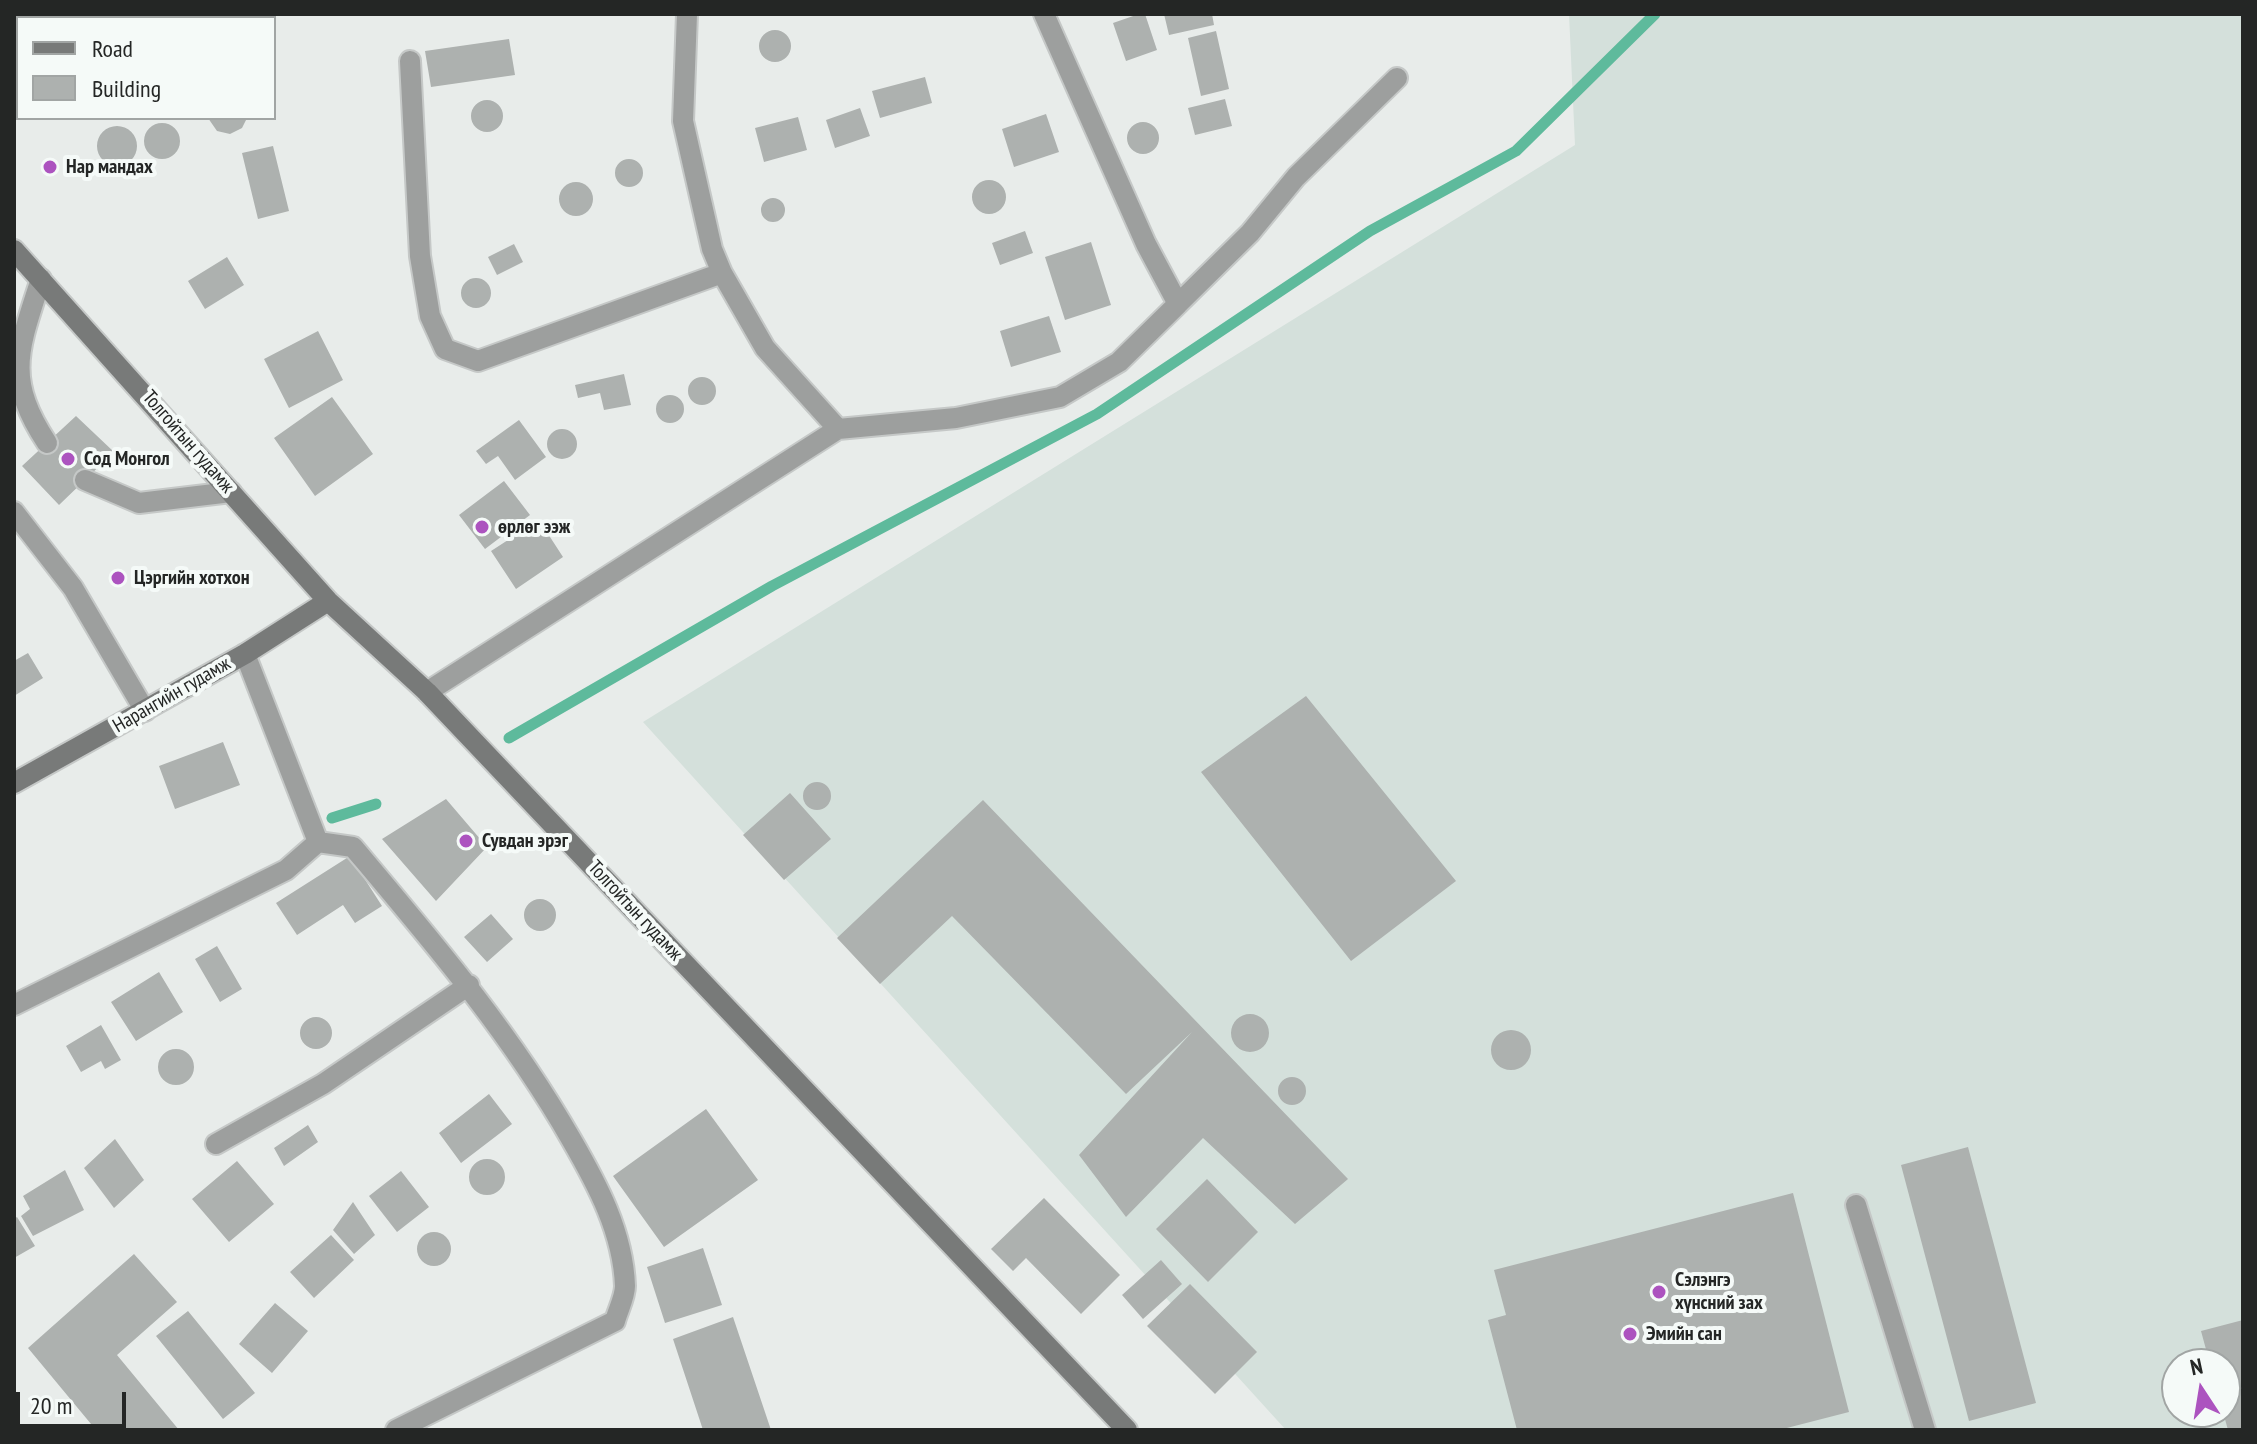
<!DOCTYPE html>
<html>
<head>
<meta charset="utf-8">
<style>
	body { margin:0 }
	#map { position:relative; width:2257px; height:1444px; overflow:hidden; background:#e8ecea; font-family:"PT Sans Narrow",sans-serif }
	canvas { display:block }
	.frame { position:absolute; inset:0; border:16px solid #242625; pointer-events:none }
	.legend { position:absolute; left:16px; top:16px; width:260px; height:104px; box-sizing:border-box; background:#f5faf8; border:2px solid #a1a5a4; margin:0; padding:10px 14px; list-style:none; font-size:24px; color:#242625 }
	.legend li { display:flex; align-items:center; gap:16px; height:40px }
	.legend b { width:40px; border:2px solid #a1a5a4 }
	.north { position:absolute; left:2161px; top:1348px; width:80px; height:80px; box-sizing:border-box; background:#f5faf8; border:2px solid #a1a5a4; border-radius:50%; rotate:348deg; font-size:22px; font-weight:700; line-height:32px; text-align:center; color:#242625 }
	.north::after { content:''; display:block; margin:auto; width:28px; height:36px; background:#ac53bf; clip-path:polygon(50% 0,100% 100%,50% 72%,0 100%) }
	.scale { position:absolute; left:16px; top:1392px; width:110px; height:36px; box-sizing:border-box; border:4px solid #242625; border-top:0; padding-left:10px; font-size:24px; line-height:28px; white-space:nowrap; color:#242625; -webkit-text-stroke:6px #f5faf8; paint-order:stroke }
</style>
</head>
<body>
<div id="map">
<canvas width="2257" height="1444"></canvas>
<div class="frame"></div>
<ul class="legend">
<li><b style="height:10px;background:#787a79"></b>Road</li>
<li><b style="height:22px;background:#adb1af"></b>Building</li>
</ul>
<div class="north">N</div>
<div class="scale">20 m</div>
</div>
<script>
const context = document.querySelector('canvas').getContext('2d');
context.lineJoin = 'round';
function fill(path, color) { context.fillStyle = color; context.fill(path, 'evenodd'); }
function trace(path, color, width, dash) { context.strokeStyle = color; context.lineWidth = width; context.lineCap = dash ? 'butt' : 'round'; context.setLineDash(dash || []); context.stroke(path); }
function drawText(font, color, halo, rows, align = 'center') {
  context.font = font + ' "PT Sans Narrow",sans-serif'; context.lineWidth = 8; context.setLineDash([]); context.textBaseline = 'middle'; context.strokeStyle = halo; context.fillStyle = color; for (const [text, x, y, turn = 0] of rows) {
    context.save(); context.translate(x, y); context.rotate((+turn || 0) * Math.PI / 180); context.textAlign = isNaN(turn) ? turn : align; if (halo) context.strokeText(text, 0, 0); context.fillText(text, 0, 0); context.restore();
  }
}
fill(new Path2D(`
	M1569,14H2243V1430H1286L643,722L1575,145ZM2177,1364H2225V1412H2177Z`), '#d4e0db');
trace(new Path2D(`
	M509,738L772,586L1097,414L1370,231L1516,151L1655,14
	M332,818L376,804`), '#5eba9c', 11);
fill(new Path2D(`
	M225,14H256L258,18H227Z
	M1139,14H1145L1157,50L1126,61L1113,23Z
	M1164,14H1212L1214,25L1169,35Z
	M759 46a16 16 0 1 1 32 0a16 16 0 1 1-32 0Z
	M1216,31L1229,89L1201,96L1188,38Z
	M509,39L515,75L431,87L425,51Z
	M18,64V108L14,110V66Z
	M925,77L932,103L880,118L872,91Z
	M1225,99L1232,126L1195,135L1188,108Z
	M471 116a16 16 0 1 1 32 0a16 16 0 1 1-32 0Z
	M860,108L870,136L835,148L826,120Z
	M1046,114L1059,152L1014,167L1002,129Z
	M798,117L807,150L764,162L755,128Z
	M208,118H247L242,128L230,134L217,131Z
	M1127 138a16 16 0 1 1 32 0a16 16 0 1 1-32 0Z
	M144 141a18 18 0 1 1 36 0a18 18 0 1 1-36 0Z
	M97 146a20 20 0 1 1 40 0a20 20 0 1 1-40 0Z
	M273,146L289,211L258,219L242,153Z
	M615 173a14 14 0 1 1 28 0a14 14 0 1 1-28 0Z
	M972 197a17 17 0 1 1 34 0a17 17 0 1 1-34 0Z
	M559 199a17 17 0 1 1 34 0a17 17 0 1 1-34 0Z
	M761 210a12 12 0 1 1 24 0a12 12 0 1 1-24 0Z
	M1025,231L1033,253L1000,265L992,243Z
	M1091,242L1111,305L1065,320L1045,257Z
	M514,244L523,262L497,275L488,257Z
	M227,257L244,285L205,309L188,281Z
	M461 293a15 15 0 1 1 30 0a15 15 0 1 1-30 0Z
	M1049,316L1061,352L1011,367L1000,331Z
	M318,331L343,380L289,408L264,359Z
	M624,374L631,405L604,410L600,393L578,398L575,385Z
	M688 391a14 14 0 1 1 28 0a14 14 0 1 1-28 0Z
	M656 409a14 14 0 1 1 28 0a14 14 0 1 1-28 0Z
	M332,397L373,454L315,496L274,438Z
	M76,416L114,452L59,505L22,466Z
	M519,420L546,457L515,480L498,456L486,464L476,451Z
	M547 444a15 15 0 1 1 30 0a15 15 0 1 1-30 0Z
	M504,481L530,515L485,549L459,515Z
	M539,520L563,557L516,589L491,551Z
	M28,653L43,678L14,696V661Z
	M1306,696L1456,881L1351,961L1201,772Z
	M223,742L240,785L175,809L159,766Z
	M803 796a14 14 0 1 1 28 0a14 14 0 1 1-28 0Z
	M790,793L831,839L784,880L743,835Z
	M446,799L487,847L436,901L382,839Z
	M983,800L1348,1179L1295,1224L1203,1138L1126,1217L1079,1155L1192,1032L1126,1094L952,916L880,984L837,938Z
	M350,856L382,906L355,923L343,905L297,935L276,903Z
	M524 915a16 16 0 1 1 32 0a16 16 0 1 1-32 0Z
	M491,914L513,939L487,962L464,937Z
	M217,946L242,989L220,1002L195,959Z
	M159,972L183,1012L136,1041L111,1002Z
	M1231 1033a19 19 0 1 1 38 0a19 19 0 1 1-38 0Z
	M300 1033a16 16 0 1 1 32 0a16 16 0 1 1-32 0Z
	M101,1025L121,1060L105,1069L101,1061L81,1072L66,1046Z
	M1491 1050a20 20 0 1 1 40 0a20 20 0 1 1-40 0Z
	M158 1067a18 18 0 1 1 36 0a18 18 0 1 1-36 0Z
	M1278 1091a14 14 0 1 1 28 0a14 14 0 1 1-28 0Z
	M489,1094L512,1124L461,1163L439,1133Z
	M706,1109L758,1180L664,1247L613,1176Z
	M308,1125L318,1142L284,1166L274,1148Z
	M115,1139L144,1180L114,1208L84,1168Z
	M1968,1147L2036,1403L1969,1421L1901,1165Z
	M469 1177a18 18 0 1 1 36 0a18 18 0 1 1-36 0Z
	M237,1161L274,1204L229,1242L192,1199Z
	M65,1170L84,1210L33,1236L21,1216L30,1209L23,1196Z
	M401,1171L429,1207L397,1232L369,1196Z
	M1207,1179L1258,1232L1208,1282L1156,1229Z
	M1793,1193L1849,1412L1779,1430H1517L1488,1320L1506,1315L1494,1270Z
	M1044,1198L1120,1275L1081,1314L1026,1258L1013,1271L991,1249Z
	M353,1202L375,1235L354,1254L333,1230Z
	M17,1217L35,1246L14,1258V1219Z
	M417 1249a17 17 0 1 1 34 0a17 17 0 1 1-34 0Z
	M331,1235L354,1260L314,1298L290,1272Z
	M703,1248L722,1305L665,1323L647,1267Z
	M134,1254L177,1302L117,1355L179,1430H96L28,1348Z
	M1161,1260L1182,1284L1143,1319L1122,1295Z
	M1190,1284L1257,1352L1215,1394L1147,1326Z
	M275,1303L308,1331L272,1373L239,1344Z
	M188,1311L255,1393L223,1419L156,1336Z
	M733,1317L771,1430H703L673,1339Z
	M2243,1320V1430H2228L2223,1412L2225,1364H2210L2201,1331Z`), '#adb1af');
const lane = new Path2D(`
	M41,279C19,348 4,378 47,443
	M85,480L139,503L231,492
	M1856,1205L1925,1430`);
const street = new Path2D(`
	M687,14L683,121L712,249L722,273L765,348L838,429L956,418L1060,397L1119,362L1178,304L1146,244L1044,14
	M88,18L96,14
	M14,52L18,51
	M410,61L420,256L430,316L445,349L478,361L722,273
	M1178,304L1250,233L1296,177L1397,78
	M14,512L73,588L145,711
	M245,654L318,842L353,847C432,941 510,1032 571,1139C597,1184 623,1232 625,1286C625,1297 618,1310 615,1321L396,1430
	M427,692L838,429
	M14,1005L286,870L318,842
	M216,1144L323,1084L469,985`);
const secondary = new Path2D(`
	M14,250L328,601L427,692L1127,1430
	M14,783L245,654L328,601`);
trace(lane, '#c5c8c7', 24);
trace(street, '#c5c8c7', 24);
trace(secondary, '#c5c8c7', 24);
trace(lane, '#9d9f9e', 20);
trace(street, '#9d9f9e', 20);
trace(secondary, '#787a79', 20);
for (const [x, y, r, color] of [
	[50,167,8,"#ac53bf"],
	[68,459,8,"#ac53bf"],
	[482,527,8,"#ac53bf"],
	[118,578,8,"#ac53bf"],
	[466,841,8,"#ac53bf"],
	[1659,1292,8,"#ac53bf"],
	[1630,1334,8,"#ac53bf"]
]) { const dot = new Path2D(); dot.arc(x, y, r, 0, 2 * Math.PI); context.fillStyle = color; context.fill(dot); trace(dot, '#f5faf8', 3); }
drawText('bold 20px', '#242625', '#f5faf8', [
	["Нар мандах",66,167],
	["Сод Монгол",84,459],
	["өрлөг ээж",498,527],
	["Цэргийн хотхон",134,578],
	["Сувдан эрэг",482,841],
	["Сэлэнгэ",1675,1280],
	["хүнсний зах",1675,1303],
	["Эмийн сан",1646,1334]
], 'left');
drawText('20px', '#242625', '#f5faf8', [
	["Толгойтын гудамж",188,442,49],
	["Нарангийн гудамж",172,695,-30],
	["Толгойтын гудамж",635,911,47]
]);
</script>
</body>
</html>
